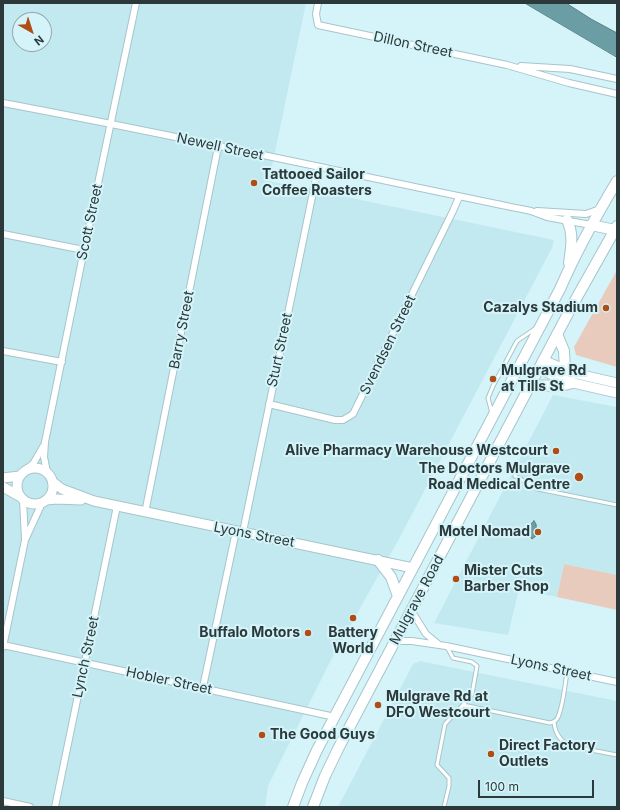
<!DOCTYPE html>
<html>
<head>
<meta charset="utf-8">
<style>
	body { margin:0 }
	#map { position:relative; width:620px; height:810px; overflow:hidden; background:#d4f4f9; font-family:Inter,sans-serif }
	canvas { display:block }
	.frame { position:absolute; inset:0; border:4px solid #2c393b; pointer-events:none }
	.north { position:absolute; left:12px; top:12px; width:40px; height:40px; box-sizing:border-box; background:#d4f4f9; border:1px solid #91a9ad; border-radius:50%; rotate:141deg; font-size:11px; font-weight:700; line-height:16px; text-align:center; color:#2c393b }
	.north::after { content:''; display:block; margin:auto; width:14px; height:18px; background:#b04d14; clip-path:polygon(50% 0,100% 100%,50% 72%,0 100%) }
	.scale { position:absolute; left:478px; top:780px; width:116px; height:18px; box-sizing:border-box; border:2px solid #2c393b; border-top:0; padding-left:5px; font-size:12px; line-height:14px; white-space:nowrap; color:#2c393b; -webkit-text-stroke:3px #d4f4f9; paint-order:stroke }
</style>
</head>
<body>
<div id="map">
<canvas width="620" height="810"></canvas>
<div class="frame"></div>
<div class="north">N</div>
<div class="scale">100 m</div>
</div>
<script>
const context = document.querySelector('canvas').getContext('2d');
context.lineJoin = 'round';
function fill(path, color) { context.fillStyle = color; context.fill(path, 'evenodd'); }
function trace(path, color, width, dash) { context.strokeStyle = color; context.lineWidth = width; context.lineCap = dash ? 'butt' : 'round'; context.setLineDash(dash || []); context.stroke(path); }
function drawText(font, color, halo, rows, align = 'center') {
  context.font = font + ' Inter,sans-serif'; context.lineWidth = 4; context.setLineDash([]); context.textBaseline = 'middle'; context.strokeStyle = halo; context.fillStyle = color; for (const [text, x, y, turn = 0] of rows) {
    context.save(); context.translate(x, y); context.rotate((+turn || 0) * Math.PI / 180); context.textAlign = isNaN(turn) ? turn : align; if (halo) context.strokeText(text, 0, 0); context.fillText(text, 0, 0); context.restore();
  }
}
fill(new Path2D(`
	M3,3H306L269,181L554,240L552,248L400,537L332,658L268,786L265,807H3ZM20,20H44V44H20Z
	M553,395L617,407V575L564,564L557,597L519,589L508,635L434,623Z
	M420,661L617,701V807H338L413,664Z`), '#c1e9ef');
fill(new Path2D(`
	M617,270V367L576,355L574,347Z
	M564,564L617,575V610L557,597Z`), '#e9cbbe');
const water = new Path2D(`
	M525,3H566L591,19L617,33V57Z
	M534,521L536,524L537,535L532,539L529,536C528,532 530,523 534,521Z`);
fill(water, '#6b9da4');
trace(water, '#587f84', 1);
const lane = new Path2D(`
	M492,413L488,398L493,386L517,341L536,328
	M515,476L538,489L617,505
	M447,647L453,658L472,662L477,666L472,694L463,705
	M554,722C555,733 560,741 570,746L617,755
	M444,807L449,786V778L437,765L445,724L463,705L550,723C553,722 555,722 557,719C563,709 565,684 567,672`);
const street = new Path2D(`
	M318,3L316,14L318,25L507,65L569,83L617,94
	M521,66L570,69L617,79
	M3,103C180,136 355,175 531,211L547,217L591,225
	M537,211L586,214L600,209
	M3,234L84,250
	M3,351L62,362
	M269,404L335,420H343L353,414L453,211L459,197
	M26,469L33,464L44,445
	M47,472L44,457L45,442L84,250L136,3
	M23,500L25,539
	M145,513L218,147
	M243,532L318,168
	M411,610L426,634L438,644
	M395,641H412L446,646L617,682
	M3,645L335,717
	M3,647L25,540L42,503
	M203,687L236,531
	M3,801L30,807
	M55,807L117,506`);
const secondary = new Path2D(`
	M543,360L573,373L617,383
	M538,369L573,383L617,393
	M17 486a18 18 0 1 1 36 0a18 18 0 1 1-36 0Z
	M3,478L19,476
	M53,482L62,489L94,501L413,568
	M3,487L19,496
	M46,500L57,499L81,500`);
const primary = new Path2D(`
	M567,220C574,234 571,249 569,263
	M591,225L615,230
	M557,334L564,351L565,370
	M530,385L560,386L573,383
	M378,560L391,577L398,596
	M293,807L302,783L317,750L560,289C576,252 596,216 617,181
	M313,807L325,776L339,747L572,306L617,226`);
trace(lane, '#a7c5ca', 5);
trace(street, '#a7c5ca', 8);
trace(secondary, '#a7c5ca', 11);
trace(primary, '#a7c5ca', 12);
trace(lane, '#fff', 3);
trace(street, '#fff', 6);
trace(secondary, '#fff', 9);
trace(primary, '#fff', 10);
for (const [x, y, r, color] of [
	[254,183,4,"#b04d14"],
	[606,308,4,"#b04d14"],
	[493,379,4,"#b04d14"],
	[556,451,4,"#b04d14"],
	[579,477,5,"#b04d14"],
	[538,532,4,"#b04d14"],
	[456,579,4,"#b04d14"],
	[353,618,4,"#b04d14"],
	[308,633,4,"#b04d14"],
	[378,705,4,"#b04d14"],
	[262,735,4,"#b04d14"],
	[491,754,4,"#b04d14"]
]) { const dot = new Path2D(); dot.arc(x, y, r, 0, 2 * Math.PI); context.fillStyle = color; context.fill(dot); trace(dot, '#d4f4f9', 1.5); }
drawText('14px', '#2c393b', '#d4f4f9', [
	["Dillon Street",413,45,12],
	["Newell Street",220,147,12],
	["Scott Street",90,222,-78],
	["Barry Street",182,330,-79],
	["Svendsen Street",388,345,-64],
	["Sturt Street",280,350,-78],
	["Lyons Street",254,535,11],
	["Mulgrave Road",417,600,-62],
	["Lynch Street",86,657,-78],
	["Lyons Street",551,668,12],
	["Hobler Street",169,681,12]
]);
drawText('bold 14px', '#2c393b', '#d4f4f9', [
	["Tattooed Sailor",262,175],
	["Coffee Roasters",262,191],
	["Cazalys Stadium",598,308,"right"],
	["Mulgrave Rd",501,371],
	["at Tills St",501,387],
	["Alive Pharmacy Warehouse Westcourt",548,451,"right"],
	["The Doctors Mulgrave",570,469,"right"],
	["Road Medical Centre",570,485,"right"],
	["Motel Nomad",530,532,"right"],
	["Mister Cuts",464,571],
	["Barber Shop",464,587],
	["Buffalo Motors",300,633,"right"],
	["Battery",353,633,"center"],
	["World",353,649,"center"],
	["Mulgrave Rd at",386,697],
	["DFO Westcourt",386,713],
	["The Good Guys",270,735],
	["Direct Factory",499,746],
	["Outlets",499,762]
], 'left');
</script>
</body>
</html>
